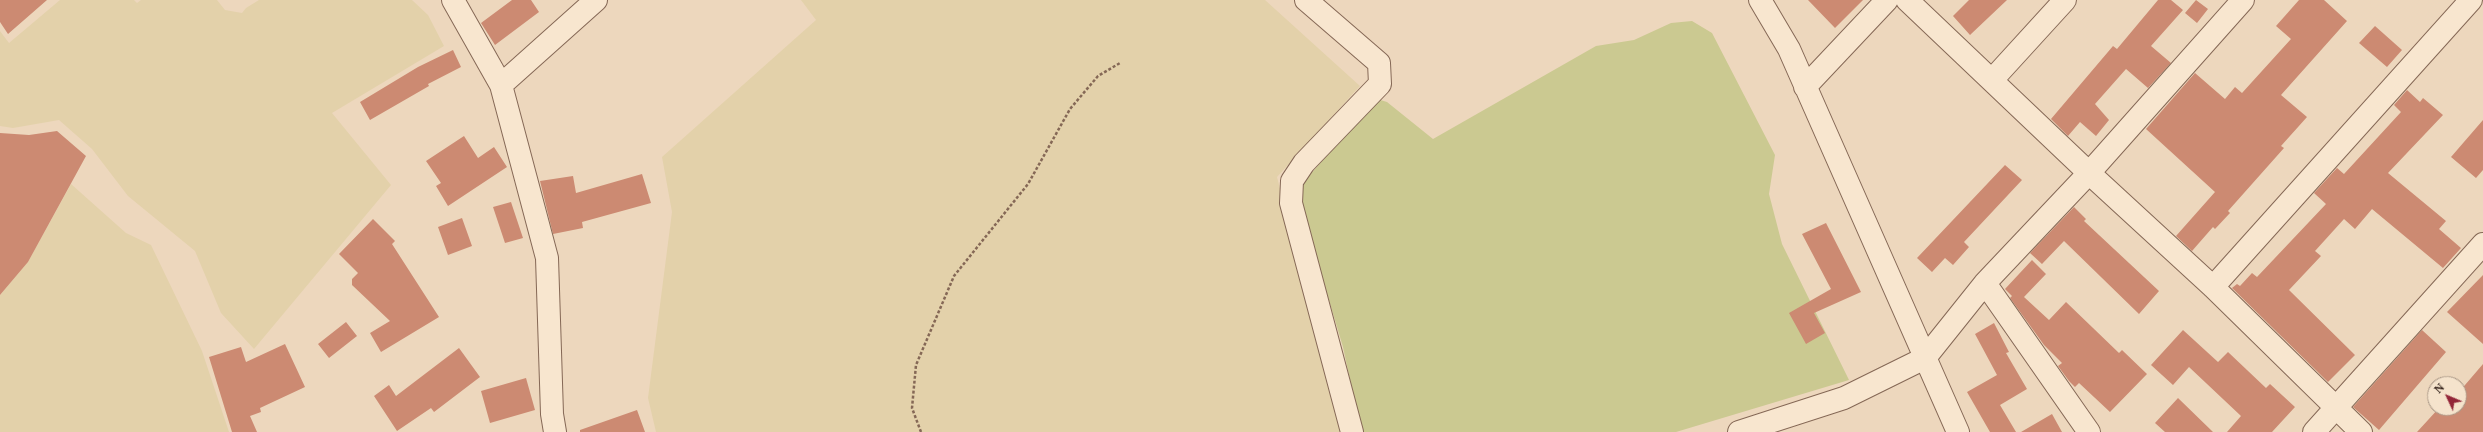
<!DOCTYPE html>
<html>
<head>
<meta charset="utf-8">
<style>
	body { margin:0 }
	#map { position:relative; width:2483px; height:432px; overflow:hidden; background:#edd7bd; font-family:"Noto Serif",serif }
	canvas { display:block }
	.north { position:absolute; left:2427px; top:376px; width:40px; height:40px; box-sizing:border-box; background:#f5e3cc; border:1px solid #a89685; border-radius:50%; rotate:314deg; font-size:11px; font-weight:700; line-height:16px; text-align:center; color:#34231b }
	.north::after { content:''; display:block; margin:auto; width:14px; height:18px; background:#932638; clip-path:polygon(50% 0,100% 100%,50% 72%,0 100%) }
</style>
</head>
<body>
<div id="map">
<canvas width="2483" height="432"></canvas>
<div class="north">N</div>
</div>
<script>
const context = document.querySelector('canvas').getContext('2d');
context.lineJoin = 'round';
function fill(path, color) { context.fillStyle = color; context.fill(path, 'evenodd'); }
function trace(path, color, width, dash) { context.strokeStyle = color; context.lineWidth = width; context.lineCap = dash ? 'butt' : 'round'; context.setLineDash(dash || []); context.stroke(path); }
fill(new Path2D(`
	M60,0H134L137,3L141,0H217L225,10L242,13L246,8L259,0H412L428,15L444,46L332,113L391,185L254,349L221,313L195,251L128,196L92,149L59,120L13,128L0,126V31L9,43Z
	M801,0H1265L1360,86L1277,177L1344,432H656L648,398L672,212L662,157L816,20Z
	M71,184L126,233L151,245L202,351L229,432H0V295L28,262Z`), '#e3d1aa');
fill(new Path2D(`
	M1692,21L1712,33L1775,155L1769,194L1782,244L1849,380L1676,432H1361L1343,347L1299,200L1300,186L1377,99L1387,102L1433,139L1596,46L1634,40L1671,23Z`), '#cbc991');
fill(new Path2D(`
	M0,0H47L8,34L0,22Z
	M512,0H531L539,12L495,45L481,23Z
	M1808,0H1863L1835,28Z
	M1969,0H2007L1970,35L1953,16Z
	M2158,0H2171L2183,10L2151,46L2171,63L2148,88L2126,69L2095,104L2109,120L2096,136L2080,122L2068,136L2051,119L2113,46L2117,49Z
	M2196,0L2208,9L2197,23L2185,13Z
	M2299,0H2324L2347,21L2281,95L2307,117L2281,146L2284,148L2228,211L2230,213L2215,229L2213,227L2192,251L2176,236L2215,192L2146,129L2195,73L2225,99L2235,87L2242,93L2291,39L2276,26Z
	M2375,26L2402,50L2387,67L2359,43Z
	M453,50L461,67L428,84L429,86L370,120L360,102L418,67Z
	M2407,90L2420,102L2423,98L2443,115L2388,173L2446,221L2439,229L2461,248L2443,268L2372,209L2355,229L2344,219L2315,251L2321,256L2289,290L2355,355L2328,382L2232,288L2237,284L2240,286L2252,273L2257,277L2326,204L2314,193L2337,168L2344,174L2401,112L2394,105Z
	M2483,120V170L2476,178L2451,157Z
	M57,131L86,156L28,262L0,295V133L29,135Z
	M464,136L478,158L494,147L507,167L448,206L436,186L441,183L426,161Z
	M2005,165L2022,180L1964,242L1969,247L1953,265L1945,258L1932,272L1917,258Z
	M642,174L651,203L582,222L583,228L553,234L540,181L573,176L576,193Z
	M511,202L523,238L505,243L493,207Z
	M2074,207L2086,219L2084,221L2159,291L2139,314L2064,241L2042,264L2030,253Z
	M462,218L472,246L448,255L438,227Z
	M373,219L395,241L392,244L439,317L381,352L370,333L390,321L352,285V279L358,273L339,254Z
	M1826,223L1861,292L1814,313L1825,333L1806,344L1789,313L1831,289L1802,234Z
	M2032,260L2046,274L2024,297L2049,320L2066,302L2119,353L2122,350L2147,374L2110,412L2079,383L2075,387L2069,381L2058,366L2062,363L2044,345L2010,298L2012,296L2005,289Z
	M2483,275V344L2447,312Z
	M346,322L357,336L329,358L318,344Z
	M1994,323L2009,352L2006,353L2027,389L2000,405L2016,432H1990L1967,392L1997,375L1975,334Z
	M2183,330L2218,362L2228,352L2266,388L2270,384L2295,407L2272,432H2227L2241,416L2189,367L2173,385L2151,365Z
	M2422,330L2446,352L2379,430L2353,407Z
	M285,344L305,387L260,408L261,412L250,416L257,432H232L209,357L241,347L246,362Z
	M459,348L480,377L434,412L431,408L397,431L374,396L389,385L396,396Z
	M2483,364V432H2417L2439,408H2459V392Z
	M526,378L535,410L490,423L481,391Z
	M2178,398L2213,432H2165L2155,423Z
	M637,410L645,432H580V430Z
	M2052,414L2062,432H2021Z`), '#cc8a72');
const minor = new Path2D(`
	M453,0L501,85L547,258L552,414L555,432
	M1306,0L1379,63L1380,84L1304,163L1292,181L1291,203L1352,432
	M1760,0L1789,49L1958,432
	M1907,0L2089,173L2213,287L2361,432
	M1992,80L2065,0
	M501,85L596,0
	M1805,87L1887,0
	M1985,283L2089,432
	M2213,287L2471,0
	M1739,432L1844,398L1925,358L1985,283L2089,173L2243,0
	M2314,432L2483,244`);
trace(minor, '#856856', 24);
trace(new Path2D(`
	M921,432L912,408L916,365L954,276L1028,184L1070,109L1098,76L1120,63`), '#856856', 2.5, [3, 2]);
trace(minor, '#f8e6cf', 22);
</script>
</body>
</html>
